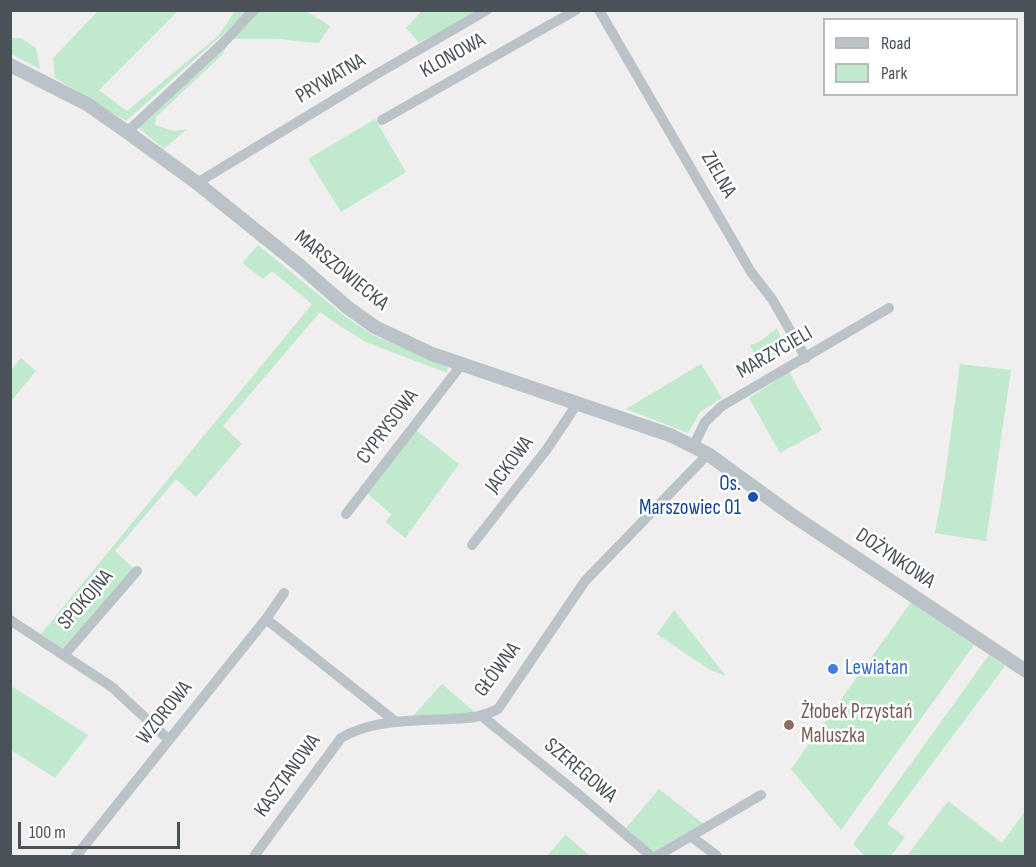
<!DOCTYPE html>
<html>
<head>
<meta charset="utf-8">
<style>
	body { margin:0 }
	#map { position:relative; width:1036px; height:867px; overflow:hidden; background:#f0eeee; font-family:"Sofia Sans Condensed",sans-serif }
	canvas { display:block }
	.frame { position:absolute; inset:0; border:12px solid #485258; pointer-events:none }
	.legend { position:absolute; left:823px; top:18px; width:195px; height:78px; box-sizing:border-box; background:#fff; border:2px solid #b6babc; margin:0; padding:8px 10px; list-style:none; font-size:18px; color:#485258 }
	.legend li { display:flex; align-items:center; gap:12px; height:30px }
	.legend b { width:30px; border:2px solid #b6babc }
	.scale { position:absolute; left:18px; top:822px; width:162px; height:27px; box-sizing:border-box; border:3px solid #485258; border-top:0; padding-left:8px; font-size:18px; line-height:21px; white-space:nowrap; color:#485258; -webkit-text-stroke:4px #fff; paint-order:stroke }
</style>
</head>
<body>
<div id="map">
<canvas width="1036" height="867"></canvas>
<div class="frame"></div>
<ul class="legend">
<li><b style="height:8px;background:#bac3c8"></b>Road</li>
<li><b style="height:16px;background:#c1e9ce"></b>Park</li>
</ul>
<div class="scale">100 m</div>
</div>
<script>
const context = document.querySelector('canvas').getContext('2d');
context.lineJoin = 'round';
function fill(path, color) { context.fillStyle = color; context.fill(path, 'evenodd'); }
function trace(path, color, width, dash) { context.strokeStyle = color; context.lineWidth = width; context.lineCap = dash ? 'butt' : 'round'; context.setLineDash(dash || []); context.stroke(path); }
function drawText(font, color, halo, rows, align = 'center') {
  context.font = font + ' "Sofia Sans Condensed",sans-serif'; context.lineWidth = 5; context.setLineDash([]); context.textBaseline = 'middle'; context.strokeStyle = halo; context.fillStyle = color; for (const [text, x, y, turn = 0] of rows) {
    context.save(); context.translate(x, y); context.rotate((+turn || 0) * Math.PI / 180); context.textAlign = isNaN(turn) ? turn : align; if (halo) context.strokeText(text, 0, 0); context.fillText(text, 0, 0); context.restore();
  }
}
fill(new Path2D(`
	M98,11H175L177,12L99,90L127,111L218,36L235,11H247L240,19L126,121L55,78L53,58Z
	M256,11H306L330,26L319,43L278,39H231L222,55L156,117L155,125L174,131L187,129L164,149L136,126Z
	M422,11H479L419,43L406,28Z
	M10,38H21L36,48L40,69L11,54Z
	M375,119L406,172L341,212L308,159Z
	M258,245L346,317L373,335L448,366L447,373L368,343L341,327L320,312L223,426L242,444L196,497L176,479L115,551L134,569L64,649L41,634L312,304L272,271L263,279L242,263Z
	M777,328L785,349L781,356L765,363L756,357L750,345L759,342Z
	M21,358L36,371L11,401V370Z
	M701,364L722,398L700,412L688,433L626,409Z
	M960,364L1011,370L986,541L935,533L945,477Z
	M789,372L822,430L780,453L749,398Z
	M416,430L459,464L405,538L386,522L391,514L368,494Z
	M911,602L974,645L841,830L791,769Z
	M674,610L726,676L710,670L657,634Z
	M989,655L1005,666L887,824L905,837L891,856H865L853,844Z
	M442,684L477,714L412,717Z
	M13,687L88,735L55,778L11,750L10,689Z
	M659,789L704,824L654,853L626,828Z
	M948,801L1002,843L1025,811V855L907,856Z
	M565,835H566L590,856H547Z`), '#c1e9ce');
trace(new Path2D(`
	M599,10L751,272L772,299L806,358
	M382,120L576,10
	M127,132L223,43L254,10
	M197,183L375,75L487,10
	M694,445L705,422L722,406L889,308
	M346,514L462,364
	M472,545L547,449L577,404
	M266,619L396,722
	M10,620L112,687L168,739
	M65,654L137,571
	M483,717L578,794L651,856
	M692,837L717,856
	M255,855L341,738C373,719 413,721 449,719C468,718 481,718 498,709L585,581L708,454
	M76,856L266,619L284,593
	M657,856L761,795`), '#bac3c8', 10);
trace(new Path2D(`
	M10,65L87,104L130,134L197,183L299,265L347,307L375,327L432,354L670,435L708,454L792,515L1026,671`), '#bac3c8', 14);
for (const [x, y, r, color] of [
	[753,497,6,"#1a4fb4"],
	[833,669,6,"#3f7fe0"],
	[789,725,6,"#8d6e63"]
]) { const dot = new Path2D(); dot.arc(x, y, r, 0, 2 * Math.PI); context.fillStyle = color; context.fill(dot); trace(dot, '#fff', 2); }
drawText('21px', '#485258', '#fff', [
	["KLONOWA",453,56,-29],
	["PRYWATNA",331,79,-31],
	["ZIELNA",718,175,60],
	["MARSZOWIECKA",341,271,39],
	["MARZYCIELI",775,353,-30],
	["CYPRYSOWA",388,427,-53],
	["JACKOWA",510,465,-53],
	["DOŻYNKOWA",895,559,34],
	["SPOKOJNA",86,600,-49],
	["GŁÓWNA",498,670,-53],
	["WZOROWA",165,713,-51],
	["SZEREGOWA",580,771,40],
	["KASZTANOWA",288,776,-54]
]);
drawText('21px', '#164399', '#fff', [
	["Os.",741,485],
	["Marszowiec 01",741,509]
], 'right');
drawText('21px', '#366cbe', '#fff', [
	["Lewiatan",845,669]
], 'left');
drawText('21px', '#785e54', '#fff', [
	["Żłobek Przystań",801,713],
	["Maluszka",801,737]
], 'left');
</script>
</body>
</html>
